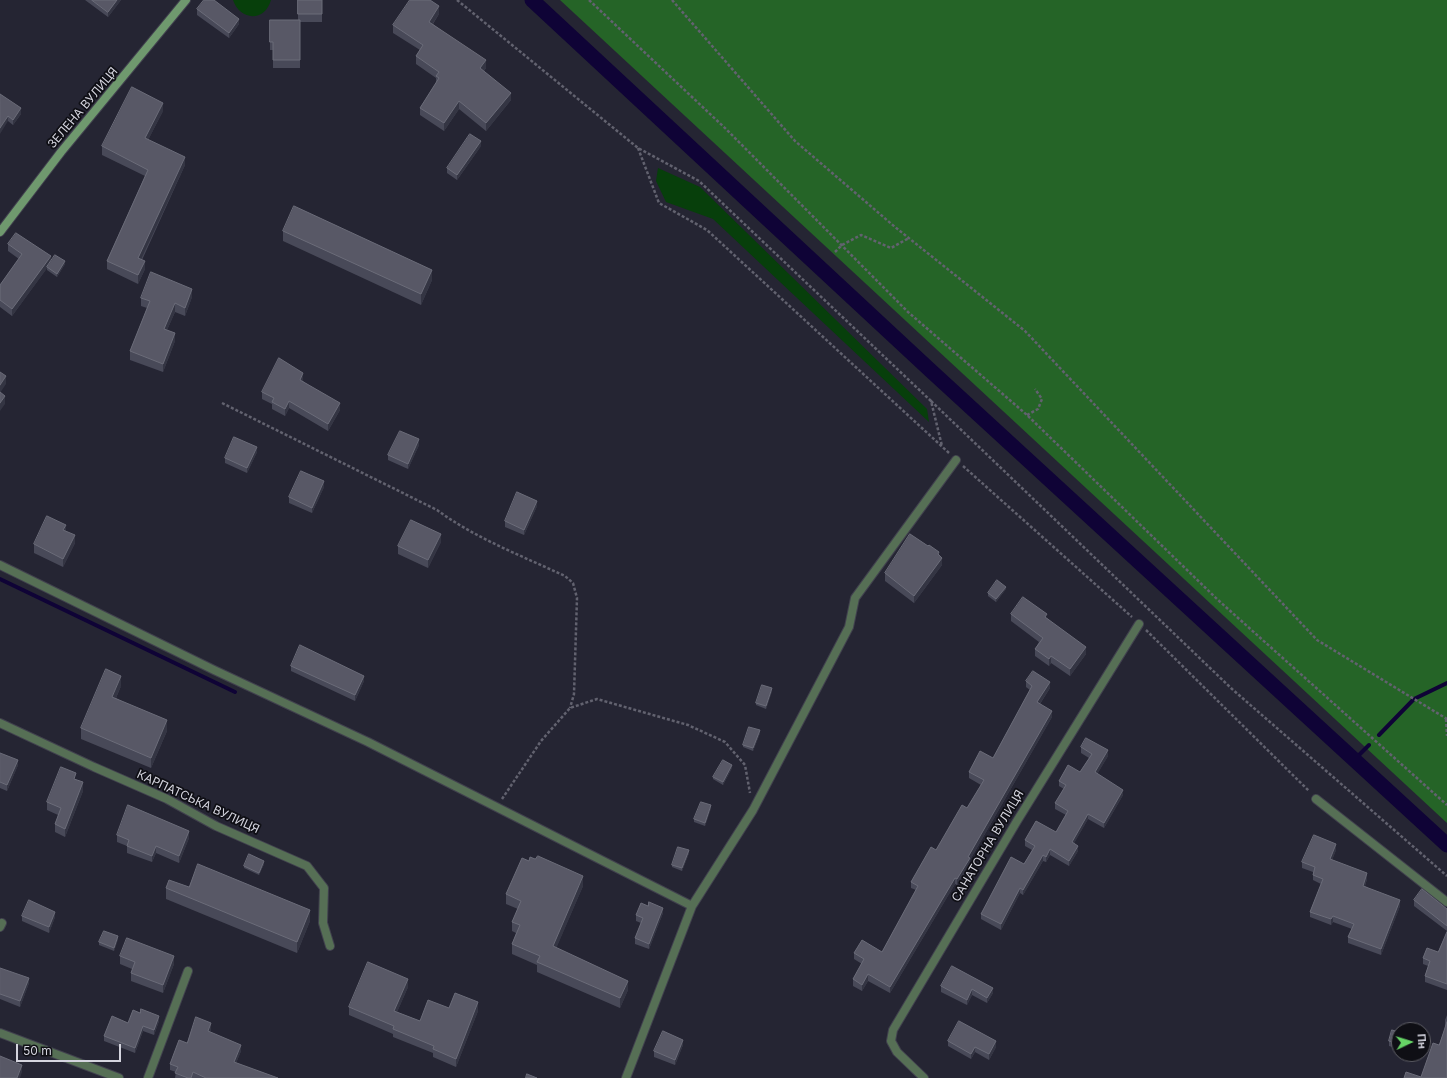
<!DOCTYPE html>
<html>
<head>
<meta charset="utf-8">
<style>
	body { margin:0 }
	#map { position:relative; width:1447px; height:1078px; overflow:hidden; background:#252533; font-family:Inter,sans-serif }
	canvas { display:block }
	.north { position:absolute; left:1391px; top:1022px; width:40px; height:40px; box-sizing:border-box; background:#0f0f15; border:1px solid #5e5e65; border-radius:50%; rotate:86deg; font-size:11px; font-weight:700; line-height:16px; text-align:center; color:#d4d4de }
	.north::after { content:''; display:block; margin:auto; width:14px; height:18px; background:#66d466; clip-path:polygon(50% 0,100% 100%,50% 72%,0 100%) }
	.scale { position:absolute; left:16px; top:1044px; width:105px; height:18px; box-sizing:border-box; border:2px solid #d4d4de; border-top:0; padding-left:5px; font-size:12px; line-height:14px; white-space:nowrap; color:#d4d4de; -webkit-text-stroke:3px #0f0f15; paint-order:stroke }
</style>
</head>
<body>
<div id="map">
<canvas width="1447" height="1078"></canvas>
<div class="north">Пн</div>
<div class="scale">50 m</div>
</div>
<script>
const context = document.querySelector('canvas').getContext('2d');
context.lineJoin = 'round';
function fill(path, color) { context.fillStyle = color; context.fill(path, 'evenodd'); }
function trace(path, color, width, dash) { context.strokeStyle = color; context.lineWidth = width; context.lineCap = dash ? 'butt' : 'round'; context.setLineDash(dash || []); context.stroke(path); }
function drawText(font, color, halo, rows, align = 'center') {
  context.font = font + ' Inter,sans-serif'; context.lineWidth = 3.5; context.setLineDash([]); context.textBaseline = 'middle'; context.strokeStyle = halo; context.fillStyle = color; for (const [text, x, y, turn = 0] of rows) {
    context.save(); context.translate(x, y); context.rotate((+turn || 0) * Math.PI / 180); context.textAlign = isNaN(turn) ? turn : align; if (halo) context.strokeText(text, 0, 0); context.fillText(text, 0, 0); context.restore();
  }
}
fill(new Path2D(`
	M233,0H271C265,22 240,21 233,0Z
	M658,168L700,187L927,409L929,422L713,219L666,202L656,181Z`), '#073f0b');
fill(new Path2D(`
	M560,0H1447V823Z`), '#256427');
trace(new Path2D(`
	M0,579L235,692
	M1379,735L1414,699L1447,683
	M1354,760L1369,745`), '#0f0336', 4);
trace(new Path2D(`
	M532,0L930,370L1447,845`), '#0f0336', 15);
const street = new Path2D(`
	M0,565L214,670L368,742L692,906L626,1078
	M0,723L94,767L167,799L216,826L307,866L324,888L323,923L330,946
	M1316,799L1447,902
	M692,906L753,810L849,627L855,598L956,460
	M0,927L2,923
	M0,1033L119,1078
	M148,1078L188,971
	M924,1078L897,1052L891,1041L893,1030L1017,821L1139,624`);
const secondary = new Path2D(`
	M0,232L61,152L186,0`);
trace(street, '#41414e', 10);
trace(secondary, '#41414e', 10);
trace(new Path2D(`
	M457,0L638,148L699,181L931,401L942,446
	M589,0L726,129L908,312L1027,415L1218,600L1447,805
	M672,0L795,141L895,227L1025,331L1317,640L1447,719
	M638,148L659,203L707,230L949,453
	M835,252L842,245L861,235L891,248L909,238
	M931,401L1232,689L1447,876
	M222,403L437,510C475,538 522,556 565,576L573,583L577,598L574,694L570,708
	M1027,415L1038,409L1042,399L1035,389
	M963,466L1132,617
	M1146,630L1309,791
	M1446,719L1447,736
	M502,799L541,741L570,708L597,699L688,725L725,742L745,765L750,793`), '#62626f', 2.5, [3, 2]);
trace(street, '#566f55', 8);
trace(secondary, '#6f996e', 8);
fill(new Path2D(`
	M85,0H121L108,17Z
	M298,0H322V22H300V68H273V50H270V20H298Z
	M197,9L239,24L229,38L197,15Z
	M439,14L433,24L486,68L484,71L511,100L486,131L459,109L444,131L420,115V108L436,83V78L416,64V56L420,50L393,33V25Z
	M0,94L21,114L13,125L8,121Z
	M163,111L148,140L185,165L142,260L145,269L138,284L107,269V261L145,176L102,155V146Z
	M481,146L457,180L447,173V168Z
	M283,231L432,280L421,305L283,241Z
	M8,244L51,262L65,264L57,277L47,270V268L12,316L0,307V285L19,259L8,251Z
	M192,297L185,316L175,312L167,330L175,341L163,372L130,360V351L147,308L141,306V298Z
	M303,380V381L340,410L328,431L289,408L285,416L272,409V404L262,399V392Z
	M419,445L408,469L388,460V455Z
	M257,452L247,473L225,463V458Z
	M324,487L312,513L289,503V497Z
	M537,506L524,535L505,527V521Z
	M66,531L75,543L63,567L34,553V544Z
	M441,542L428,568L398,554V546Z
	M928,546L939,556L942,565L914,603L885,581V573Z
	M1006,589L996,602L988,596V593Z
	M1011,614L1047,618L1086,654L1070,676L1051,663L1049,666L1035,656V649L1039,642L1011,621Z
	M291,666L364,681L355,701L291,671Z
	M1026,681L1050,688L1040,704L1052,717L970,860V864L957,885L955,884L890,993L868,981L862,991L853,986V979L862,964L854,959V953L882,952L916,890L911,888V882L936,850L967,808L981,785L969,778V772L993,758L1030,690L1026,687Z
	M121,686L116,698L167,731L151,768L81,739V728Z
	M772,691L766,709L756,705V703Z
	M760,733L753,751L743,747V745Z
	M1081,747L1108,756L1097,774L1123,795L1104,828L1088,819L1074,843L1078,851L1069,866L1050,855L1046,862L1043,861L1023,895L1020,893L1001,930L981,919V914L1024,864L1032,850L1025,846V840L1056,832L1066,815L1055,809V803L1064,789L1059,786V781L1080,772L1089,758L1081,753Z
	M0,753L18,765L7,791L0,788Z
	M732,768L723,785L713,779V777Z
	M76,779L83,791L65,837L55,832V824L58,815L47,810V802Z
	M711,808L705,826L694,822V819Z
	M117,835L189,838L179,863L156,853L152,862L127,853V846L117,842Z
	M1336,850L1332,860L1367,879L1365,886L1400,906L1381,955L1348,943V937L1352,929L1333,922L1331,925L1310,917V912L1321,884L1313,880V872L1302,868V862Z
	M689,853L682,871L672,867V865Z
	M264,864L259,875L244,868V866Z
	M583,886L556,948L628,990L620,1008L537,972V965L512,954V944L516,933L512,931V922L518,909L506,904V894Z
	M189,887L310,921L297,953L166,899V888Z
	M1414,900L1447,909V931L1414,906Z
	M648,906L663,913L649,949L635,944V938L641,923L636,921V915Z
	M22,916L55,917L49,933L22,921Z
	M1447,932V990L1425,982V976L1428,966L1423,964V958L1438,952Z
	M118,939L114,951L99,945V942Z
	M120,956L174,964L163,993L131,981V973L132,969L120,964Z
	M0,968L29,983L20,1007L0,999Z
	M941,986L993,988V993L987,1003L972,995L967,1005L941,992Z
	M408,987L397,1012L420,1021L449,1008L478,1011L456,1067L433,1057V1053L393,1037V1034L349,1015V1007Z
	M1447,1015V1078L1421,1077L1439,1045L1446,1026H1445V1020Z
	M159,1021L154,1035L143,1031L135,1053L104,1041V1036L128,1023Z
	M211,1029L210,1032L241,1051L236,1063L278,1078H175L176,1072L170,1070V1064L187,1043Z
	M1399,1032V1049L1389,1046V1041Z
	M948,1041L996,1047L989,1060L975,1052L971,1059L948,1046Z
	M683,1045L675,1065L654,1057V1051Z`), '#484958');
fill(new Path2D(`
	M117,0H121L108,17V12Z
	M439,6V14L429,29V22Z
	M239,19V24L229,38V33Z
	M486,60V68L480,76V68Z
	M511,93V100L486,131V123Z
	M459,101V109L444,131V123Z
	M163,103V111L145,146V138Z
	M21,108V114L13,125V120Z
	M8,116V121L0,134V128Z
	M481,141V146L457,180V175Z
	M185,157V165L138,266V258Z
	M51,256V263L12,316V309Z
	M65,261V264L57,277V274Z
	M145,261V269L138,284V275Z
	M432,270V280L421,305V294Z
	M192,289V297L185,316V308Z
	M175,303V312L164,337V329Z
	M175,333V341L163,372V364Z
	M303,373V380L300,387V380Z
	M6,376V384L0,393V385Z
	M5,396V404L0,411V403Z
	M289,401V408L285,416V409Z
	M340,403V410L328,431V424Z
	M419,439V445L408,469V464Z
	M257,447V452L247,473V468Z
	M324,481V487L312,513V508Z
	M537,501V506L524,535V530Z
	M66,525V533L63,530Z
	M441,534V542L428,568V560Z
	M75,535V543L63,567V559Z
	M942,558V565L914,603V596Z
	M1006,587V589L996,602V599Z
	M1086,647V654L1070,676V669Z
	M1051,656V663L1049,666V659Z
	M121,676V686L112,707V697Z
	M364,676V681L355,701V695Z
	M1050,682V688L1037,708V702Z
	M772,688V691L766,709V706Z
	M1052,711V717L970,860V864L957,885V879L968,857Z
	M167,720V731L151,768V758Z
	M760,730V733L753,751V748Z
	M1108,750V756L1095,778V772Z
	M18,760V765L7,791V785Z
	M732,765V768L723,785V782Z
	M83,782V791L65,837V829Z
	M1123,790V795L1104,828V823Z
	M711,805V808L705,826V823Z
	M1088,814V819L1072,847V842Z
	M189,831V838L179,863V856Z
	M1336,844V850L1330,865V859Z
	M156,846V853L152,862V856Z
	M1078,846V851L1069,866V861Z
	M1050,849V855L1046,862V857Z
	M689,850V853L682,871V868Z
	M1043,855V861L1023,895V890Z
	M264,861V864L259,875V873Z
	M1367,873V879L1363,892V886Z
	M583,876V886L553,956V946Z
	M955,878V884L890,993V987Z
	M1020,888V893L1001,930V924Z
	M1400,900V906L1381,955V949Z
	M663,908V913L649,949V944Z
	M310,910V921L297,953V942Z
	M55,912V917L49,933V927Z
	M1333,916V922L1331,925V919Z
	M118,936V939L114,951V948Z
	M174,956V964L163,993V985Z
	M868,974V981L862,991V985Z
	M29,978V983L20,1007V1001Z
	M408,979V987L394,1019V1011Z
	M628,981V990L620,1008V998Z
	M993,988V993L987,1003V998Z
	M972,989V995L967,1005V1000Z
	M478,1002V1011L456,1067V1059Z
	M159,1016V1021L154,1035V1030Z
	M211,1023V1029L208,1037V1031Z
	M143,1026V1031L135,1053V1048Z
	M683,1040V1045L675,1065V1060Z
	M996,1041V1047L989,1060V1054Z
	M241,1045V1051L234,1068V1062Z
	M975,1047V1052L971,1059V1054Z
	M22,1065V1072L20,1078H17Z`), '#343543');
const building = new Path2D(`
	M92,0H117L108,12Z
	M204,0H214L239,19L229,33L197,9Z
	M298,0H322V14H298Z
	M410,0H430L439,6L429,22L486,60L480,68L511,93L486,123L459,101L444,123L420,108L439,78L436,76L439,72L416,56L423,45L393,25Z
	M270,20H300V60H273V42H270Z
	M132,87L163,103L145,138L185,157L138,258L145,261L138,275L107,261L148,170L102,146Z
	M0,94L21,108L13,120L8,116L0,128Z
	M470,134L481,141L457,175L447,168Z
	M294,206L432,270L421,294L283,231Z
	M16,233L51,256L12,309L0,300V285L22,254L8,244Z
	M55,255L65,261L57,274L47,267Z
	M151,272L192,289L185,308L175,303L164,329L175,333L163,364L130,351L150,301L141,298Z
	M279,358L303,373L300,380L340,403L328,424L289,401L285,409L272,402L274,398L262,392Z
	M0,372L6,376L0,385Z
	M0,392L5,396L0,403Z
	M400,431L419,439L408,464L388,455Z
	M234,437L257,447L247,468L225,458Z
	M301,471L324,481L312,508L289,497Z
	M517,492L537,501L524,530L505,521Z
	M47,516L66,525L63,530L75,535L63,559L34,544Z
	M411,520L441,534L428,560L398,546Z
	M910,534L928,546L929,545L939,552L938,554L942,558L914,596L885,573Z
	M997,580L1006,587L996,599L988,593Z
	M1023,597L1047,614L1045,617L1086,647L1070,669L1051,656L1049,659L1035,649L1043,638L1011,614Z
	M300,645L364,676L355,695L291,666Z
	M106,669L121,676L112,697L167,720L151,758L81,728Z
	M1033,671L1050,682L1037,702L1052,711L968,857L970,858L957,879L955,878L890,987L868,974L862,985L853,979L864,959L854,953L862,940L882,952L918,886L911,882L931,847L936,850L962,805L967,808L984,780L969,772L980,751L993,758L1032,686L1026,681Z
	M762,685L772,688L766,706L756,703Z
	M749,727L760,730L753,748L743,745Z
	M1086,738L1108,750L1095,772L1123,790L1104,823L1088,814L1072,842L1078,846L1069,861L1050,849L1046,857L1043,855L1023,890L1020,888L1001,924L981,914L1011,857L1024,864L1035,846L1025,840L1036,821L1056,832L1068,811L1055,803L1066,785L1059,781L1068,765L1080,772L1092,754L1081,747Z
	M0,753L18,760L7,785L0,782Z
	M723,760L732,765L723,782L713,777Z
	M61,767L76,773L74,779L83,782L65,829L55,824L61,808L47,802Z
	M701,802L711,805L705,823L694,819Z
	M128,805L189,831L179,856L156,846L152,856L127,846L129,840L117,835Z
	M1314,835L1336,844L1330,859L1367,873L1363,886L1400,900L1381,949L1348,937L1354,924L1333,916L1331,919L1310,912L1323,879L1313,875L1315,867L1302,862Z
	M678,847L689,850L682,868L672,865Z
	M249,854L264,861L259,873L244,866Z
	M538,856L583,876L553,946L628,981L620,998L537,962L540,956L512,944L520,925L512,922L521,901L506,894L522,858L529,861L530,857L535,859Z
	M198,864L310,910L297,942L166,888L169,880L189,887Z
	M1422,889L1447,909V926L1414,900Z
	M29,900L55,912L49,927L22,916Z
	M649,902L663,908L649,944L635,938L643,918L636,915L641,903L648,906Z
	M104,931L118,936L114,948L99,942Z
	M1447,932V984L1425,976L1430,961L1423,958L1427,948L1438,952Z
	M127,938L174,956L163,985L131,973L135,962L120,956Z
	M368,962L408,979L394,1011L420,1021L428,1000L449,1008L455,993L478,1002L456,1059L433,1049L434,1046L393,1029L394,1026L349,1007Z
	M952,966L993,988L987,998L972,989L967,1000L941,986Z
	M0,968L29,978L20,1001L0,994Z
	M141,1009L159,1016L154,1030L143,1026L135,1048L104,1036L112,1016L128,1023L133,1010L140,1013Z
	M196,1017L211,1023L208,1031L241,1045L234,1062L278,1078H206L193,1072L191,1078H188L175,1073L178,1067L170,1064L179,1040L187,1043Z
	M959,1021L996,1041L989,1054L975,1047L971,1054L948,1041Z
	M1447,1022V1078H1404L1406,1072L1421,1077L1433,1043L1439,1045Z
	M1392,1030L1399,1032V1044L1389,1041Z
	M663,1031L683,1040L675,1060L654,1051Z
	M0,1056L22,1065L17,1078H0Z
	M527,1074L537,1078H526Z`);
fill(building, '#585866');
trace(building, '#6b6c79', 1);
drawText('12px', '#d4d4de', '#0f0f15', [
	["ЗЕЛЕНА ВУЛИЦЯ",83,108,-50],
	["КАРПАТСЬКА ВУЛИЦЯ",198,802,25],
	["САНАТОРНА ВУЛИЦЯ",988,846,-59]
]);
</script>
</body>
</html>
